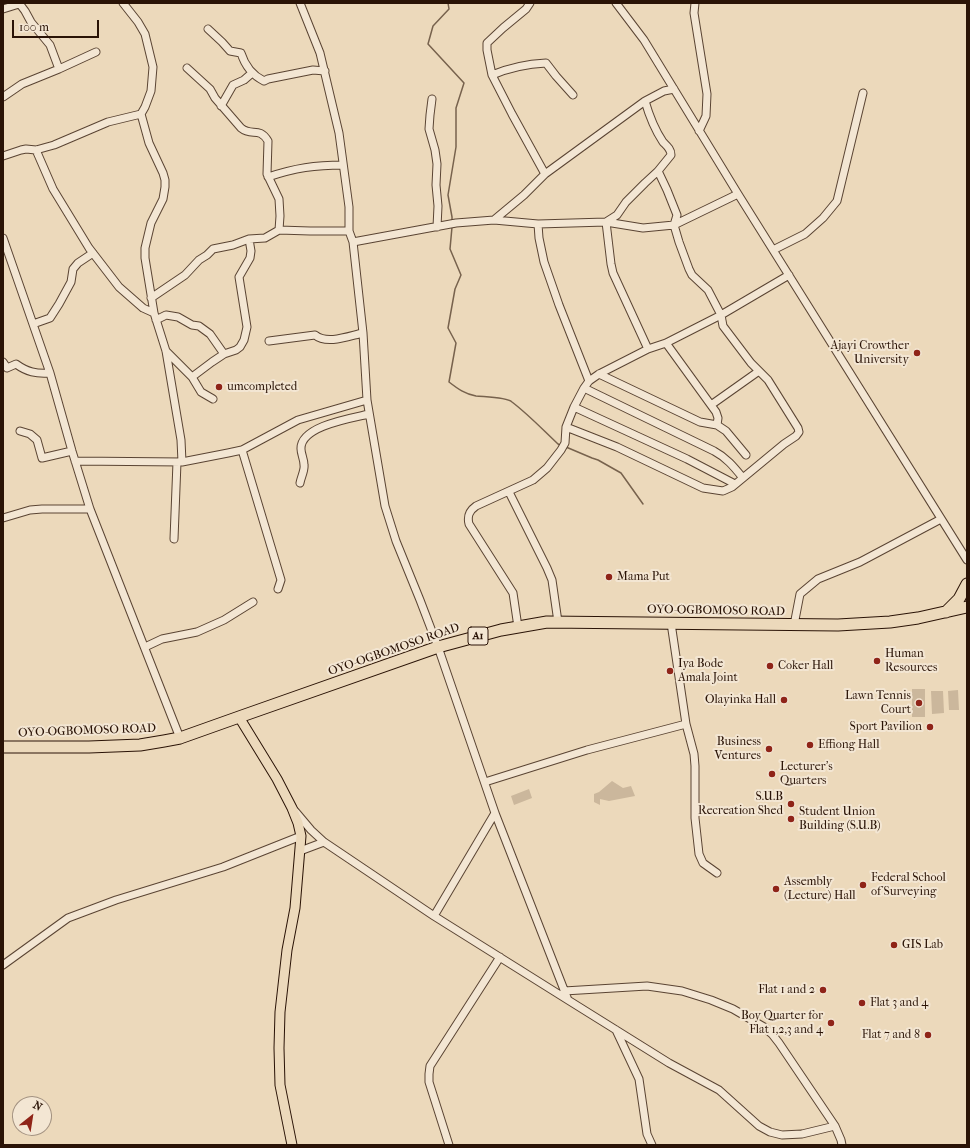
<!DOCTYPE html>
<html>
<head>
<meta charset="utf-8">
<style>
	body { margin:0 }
	#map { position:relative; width:970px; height:1148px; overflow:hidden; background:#ecd9bb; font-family:"IM FELL French Canon",serif }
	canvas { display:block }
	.frame { position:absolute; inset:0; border:4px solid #2a1306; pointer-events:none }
	.north { position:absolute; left:12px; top:1096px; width:40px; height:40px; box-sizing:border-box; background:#f3e6d3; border:1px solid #a39281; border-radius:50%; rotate:30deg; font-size:11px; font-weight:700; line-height:16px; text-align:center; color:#2a1306 }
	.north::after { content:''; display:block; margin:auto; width:14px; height:18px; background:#8f2418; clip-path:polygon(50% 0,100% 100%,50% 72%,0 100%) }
	.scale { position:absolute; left:12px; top:20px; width:87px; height:18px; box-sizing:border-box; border:2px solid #2a1306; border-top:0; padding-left:5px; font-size:12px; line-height:14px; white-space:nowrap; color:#2a1306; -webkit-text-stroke:3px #f3e6d3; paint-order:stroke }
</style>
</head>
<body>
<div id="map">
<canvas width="970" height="1148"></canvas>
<div class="frame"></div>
<div class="north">N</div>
<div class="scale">100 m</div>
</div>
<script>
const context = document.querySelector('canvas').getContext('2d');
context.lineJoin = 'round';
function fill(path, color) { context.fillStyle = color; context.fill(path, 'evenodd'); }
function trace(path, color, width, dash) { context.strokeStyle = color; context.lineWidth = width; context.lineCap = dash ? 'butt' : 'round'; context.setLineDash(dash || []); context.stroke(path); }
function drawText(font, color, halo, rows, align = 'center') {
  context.font = font + ' "IM FELL French Canon",serif'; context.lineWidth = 4; context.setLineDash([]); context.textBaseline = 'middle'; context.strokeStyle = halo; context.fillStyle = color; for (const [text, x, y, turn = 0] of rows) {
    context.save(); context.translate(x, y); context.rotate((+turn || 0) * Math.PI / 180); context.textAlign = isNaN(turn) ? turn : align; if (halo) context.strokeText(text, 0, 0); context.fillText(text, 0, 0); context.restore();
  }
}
fill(new Path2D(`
	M912,689H925V717H912Z
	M958,690L959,710H949L948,691Z
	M931,691H943L944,713L932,714Z
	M612,781L623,788L631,786L635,796L609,801L600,799V805L594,802V794L599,792Z
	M529,789L532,798L514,805L511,796Z`), '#cbb79c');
trace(new Path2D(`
	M448,3L449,9L433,26L428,44L464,83L456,108V147L448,195L452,217V221
	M452,227L450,249L461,275L455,289L448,328L456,343L449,382C458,389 465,394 476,396C485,397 506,397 512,402C529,415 543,430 558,444L560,445
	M566,447L592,458L598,460L621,473L643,504`), '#77624d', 1.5);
const minor = new Path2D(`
	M19,3L25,11L31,22L50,45L59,69
	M300,3L320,53L339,133L349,207V231L353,242L363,333L367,400L385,506L396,541L420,600L438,647L495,813L568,1000
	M530,3L526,9L503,28L487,43V50L492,75L512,114L545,174
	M616,3L644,40L738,194L967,560
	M695,3L694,13L707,94L706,116L699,131
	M3,9L19,4
	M208,29L222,42L230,51L241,53C245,66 252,75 264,81L268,79L313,70L325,71
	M187,68L210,89L215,98L241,128C252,137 259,126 268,141L267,174L279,199L280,216L279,230
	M492,75C511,67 526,64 546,63L556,76L573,95
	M3,97L22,84L59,69L96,52
	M432,99L430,115L429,129L435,150L437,164L436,185L438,206L437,227
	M645,101C649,115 655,130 663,142C667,146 671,149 671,155L658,171L645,183L626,202L617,215L606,222L611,264L613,273L648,349
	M221,106L233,85L244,80L252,73
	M141,114L149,143L163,173L165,180V187L163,199L151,223L145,248V258L154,313L166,351L181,440L182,462
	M36,150L53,189L89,248L119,287L143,308L154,313
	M3,156L21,150L26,149L36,150L54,145L108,122L141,114L145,107L151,91L153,67L145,34L138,22L123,3
	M268,177C295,168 315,165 343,165
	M494,220L524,195L545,174L645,101L664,91L674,89
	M538,224L539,238L544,262L559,305L589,381
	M3,238L50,373L72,451L90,509L180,738
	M353,242L456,223L494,220L538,224L606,222L643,228L674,225L738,194
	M773,250L805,234L823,218L837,201L863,93
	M151,298L185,275L199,260L207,255L213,249L233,245L249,239L265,238L279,230L310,231H349
	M156,320L166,315L178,317L192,325L199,326L210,334L224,354
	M33,324L50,318L59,304L71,282L73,269L78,263L93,253
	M269,341L315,335C327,345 349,336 363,333
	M666,343L716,412L718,418L717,425
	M166,351L192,377L201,392L213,399
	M3,362L7,368L16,364C27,372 36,374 50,373
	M599,374L700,422L717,425L726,431L746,455
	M192,377L212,362L224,354L236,350L240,347L244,340L247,327L239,277L250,258L251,251L249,239
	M584,388L714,451C727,458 734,467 743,478
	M711,405L759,371
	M574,407L687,459L735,484
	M566,427L617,447L703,488L723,491L732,487L784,444L796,436L799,432L798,428L768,380L751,363L723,326L721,315L708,290L692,275L689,269L679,242L674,225L677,215L667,190L658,171
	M20,431L30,434L37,440L42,458L72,451
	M242,450L281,580L278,589
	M75,461L182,462L228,453L242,450L298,420L367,400
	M300,483C301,477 305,470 304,465C304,459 301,454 301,449C300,426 352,418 369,414
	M509,492L547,568L552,580L558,622
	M3,518L30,510L42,509H90
	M174,539L177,462
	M671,623L686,724L694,754L695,766V818L699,854L703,863L717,873
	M794,625L800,594L818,579L860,562L941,519
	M518,627L513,593L469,524C467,516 469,511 476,506L533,480L547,468L561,450L565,443L566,427L574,407L584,388L589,381L599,374L648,349L666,343L721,315L789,275
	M145,647L162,639L197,632L224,620L253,602
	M485,782L587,750L686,724
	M295,811L311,830L324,842L434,916L568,1000L669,1063L719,1090L759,1126L770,1132L782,1135L802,1134L835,1126
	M300,851L324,842
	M434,916L495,813
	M3,965L68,918L116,900L223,867L301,836
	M564,991L647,986L682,991L711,1000L733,1009L764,1027L772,1034L779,1043L835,1126L841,1140L842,1145
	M616,1030L639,1079L647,1134L652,1145
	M449,1145L429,1082V1074L430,1066L500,957`);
const major = new Path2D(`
	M239,717L277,779L292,808L298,823L301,836L295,908L287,950L280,1012L279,1048L280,1085L292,1145`);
const highway = new Path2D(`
	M946,612L959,599L967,584
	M3,747H89L140,745L164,741L180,738L239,717L438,647L501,630L547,622L838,625L890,622L918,618L967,607`);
trace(minor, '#5a4433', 9);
trace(major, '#2a1306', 11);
trace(highway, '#2a1306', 13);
trace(minor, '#f3e6d3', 7);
trace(major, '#ecd9bb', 9);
trace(highway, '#ecd9bb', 11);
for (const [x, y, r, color] of [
	[917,353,4,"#8f2418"],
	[219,387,4,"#8f2418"],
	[609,577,4,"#8f2418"],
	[877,661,4,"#8f2418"],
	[770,666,4,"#8f2418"],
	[670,671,4,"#8f2418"],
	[784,700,4,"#8f2418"],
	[919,703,4,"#8f2418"],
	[930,727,4,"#8f2418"],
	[810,745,4,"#8f2418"],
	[769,749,4,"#8f2418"],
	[772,774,4,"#8f2418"],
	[791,804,4,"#8f2418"],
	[791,819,4,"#8f2418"],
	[863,885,4,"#8f2418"],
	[776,889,4,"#8f2418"],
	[894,945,4,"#8f2418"],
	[823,990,4,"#8f2418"],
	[862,1003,4,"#8f2418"],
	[831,1023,4,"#8f2418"],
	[928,1035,4,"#8f2418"]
]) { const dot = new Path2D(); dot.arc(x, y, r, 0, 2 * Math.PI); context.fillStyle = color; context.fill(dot); trace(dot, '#f3e6d3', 1.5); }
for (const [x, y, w] of [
	[478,636,20]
]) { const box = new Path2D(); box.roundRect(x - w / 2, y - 9, w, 18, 3); context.fillStyle = '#f3e6d3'; context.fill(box); trace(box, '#2a1306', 1); }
drawText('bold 11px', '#2a1306', null, [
	["A1",478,636]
]);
drawText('12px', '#2a1306', '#f3e6d3', [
	["Ajayi Crowther",909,346,"right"],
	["University",909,360,"right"],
	["umcompleted",227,387],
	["Mama Put",617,577],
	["Human",885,654],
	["Resources",885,668],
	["Iya Bode",678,664],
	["Amala Joint",678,678],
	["Coker Hall",778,666],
	["Lawn Tennis",911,696,"right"],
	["Court",911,710,"right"],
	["Olayinka Hall",776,700,"right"],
	["Sport Pavilion",922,727,"right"],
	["Business",761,742,"right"],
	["Ventures",761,756,"right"],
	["Effiong Hall",818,745],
	["Lecturer's",780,767],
	["Quarters",780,781],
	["S.U.B",783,797,"right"],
	["Recreation Shed",783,811,"right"],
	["Student Union",799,812],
	["Building (S.U.B)",799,826],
	["Federal School",871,878],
	["of Surveying",871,892],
	["Assembly",784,882],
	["(Lecture) Hall",784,896],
	["GIS Lab",902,945],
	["Flat 1 and 2",815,990,"right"],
	["Flat 3 and 4",870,1003],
	["Boy Quarter for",823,1016,"right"],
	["Flat 1,2,3 and 4",823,1030,"right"],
	["Flat 7 and 8",920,1035,"right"]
], 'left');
drawText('12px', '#2a1306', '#f3e6d3', [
	["OYO-OGBOMOSO ROAD",716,611,1],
	["OYO-OGBOMOSO ROAD",394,650,-19],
	["OYO-OGBOMOSO ROAD",87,731,-2]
]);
</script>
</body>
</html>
